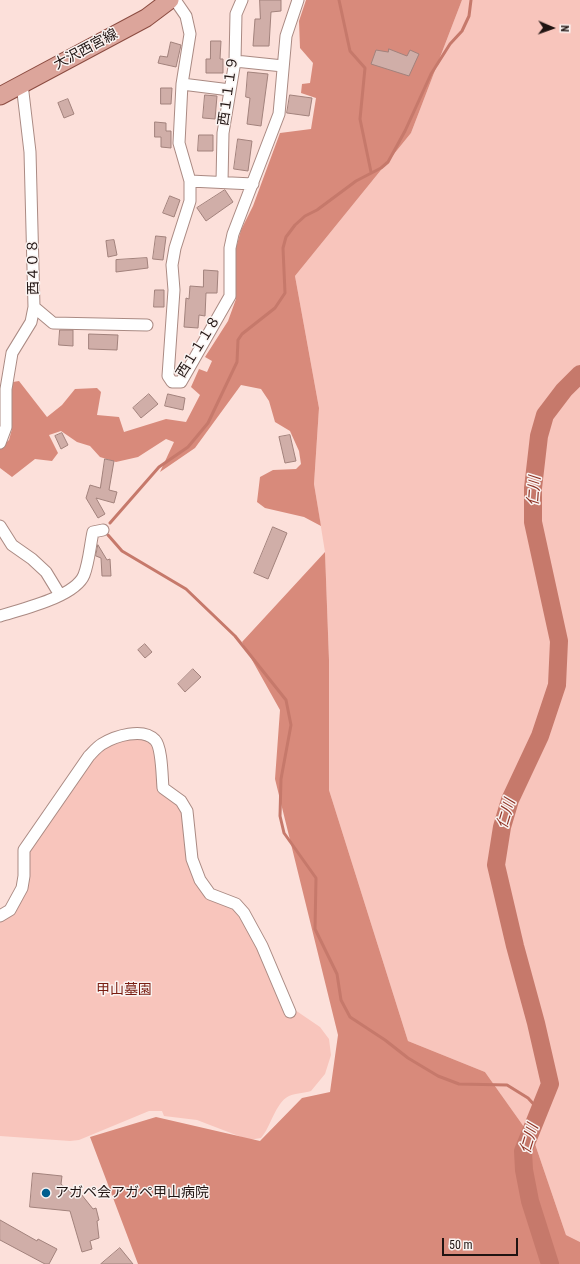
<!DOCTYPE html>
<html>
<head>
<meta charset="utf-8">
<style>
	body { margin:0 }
	#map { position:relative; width:580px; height:1264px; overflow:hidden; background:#fce0da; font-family:"Roboto Condensed",sans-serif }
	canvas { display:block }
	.north { position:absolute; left:532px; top:8px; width:40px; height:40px; -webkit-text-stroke:3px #faf3f1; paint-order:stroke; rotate:92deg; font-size:11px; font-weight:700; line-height:16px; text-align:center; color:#201412 }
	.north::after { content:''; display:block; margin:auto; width:14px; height:18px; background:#201412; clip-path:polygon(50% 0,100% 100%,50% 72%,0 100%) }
	.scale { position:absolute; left:442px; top:1238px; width:76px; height:18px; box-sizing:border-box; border:2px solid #201412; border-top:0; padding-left:5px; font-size:12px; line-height:14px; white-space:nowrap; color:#201412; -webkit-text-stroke:3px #faf3f1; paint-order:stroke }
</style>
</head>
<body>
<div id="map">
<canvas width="580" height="1264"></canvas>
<div class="north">N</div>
<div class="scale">50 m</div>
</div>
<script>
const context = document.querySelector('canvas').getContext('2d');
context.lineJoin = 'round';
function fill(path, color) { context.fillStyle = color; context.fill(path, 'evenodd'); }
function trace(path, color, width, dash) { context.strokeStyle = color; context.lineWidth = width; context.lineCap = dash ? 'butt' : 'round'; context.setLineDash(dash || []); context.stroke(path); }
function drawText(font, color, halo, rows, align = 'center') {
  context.font = font + ' "Roboto Condensed","Noto Sans JP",sans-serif'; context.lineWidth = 3; context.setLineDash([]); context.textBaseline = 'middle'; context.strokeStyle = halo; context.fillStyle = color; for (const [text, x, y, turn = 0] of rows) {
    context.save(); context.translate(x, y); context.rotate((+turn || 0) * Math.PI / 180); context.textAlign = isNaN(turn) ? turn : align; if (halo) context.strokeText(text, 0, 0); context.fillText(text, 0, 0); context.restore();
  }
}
fill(new Path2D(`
	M462,0H580V1242L566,1235L534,1141L485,1072L408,1041L329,790V660L325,552L314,484L319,408L295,276L411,133Z
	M133,737L147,739L153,743L159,788L178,804L184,812L197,882L235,908L295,1010L320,1027L329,1039L331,1055L325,1074L311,1091C304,1093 296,1093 289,1096C275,1103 271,1127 261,1138L249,1140L197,1120L164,1116L162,1111H149L79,1140L70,1141L0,1136V920L12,912L28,850L91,759L103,748Z`), '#f8c5bc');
fill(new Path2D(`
	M306,0H462L411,133L295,276L319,408L314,484L321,526L304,517L265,508L257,502L260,477L273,470L296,469L301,464L299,451L290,431L275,422L269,401L261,389L241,385L195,448L160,472L174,442L166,439L138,457L116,462L100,457L90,446L77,442L61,431L49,435L58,453L52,461L35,459L12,477L0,468V448L9,440L12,429L7,383L19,381L47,417L62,405L75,389L97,388L101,392L97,415L119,417L124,432L166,419L186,422L200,395L191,387L199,369L207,372L212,361L205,357L228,321L236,299V248L241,230L253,206L280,133L311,129L316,98L301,93L302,84L310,83L313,63L300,48L299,21Z
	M325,552L329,660V790L408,1041L485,1072L534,1141L566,1235L580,1242V1264H138L90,1137L156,1117L260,1141L302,1098L330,1092L338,1035L275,779L280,710L242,642Z`), '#d88a7b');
trace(new Path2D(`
	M339,0L350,51L365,68L360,119L371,172
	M110,523L159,467L188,447L208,423L237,362L238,340L242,334L275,308L285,293L283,248L286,237L295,225L305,216L317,210L356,181L381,168L388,162L405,131L431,74L450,44L462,31L469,16L471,0
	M108,535L122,551L186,589L235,636L286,700L291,725L281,779L280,816L284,833L316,878L315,929L337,974L341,1000L350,1017L385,1040L408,1058L438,1076L459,1084L507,1085L528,1098L540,1111`), '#c6796b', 3);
trace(new Path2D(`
	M550,1264L530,1201L524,1170L523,1151L550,1084L536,1023L515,946L496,865L502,827L510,800L540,736L557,685L559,641L533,522V488L539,436L545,415L564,390L580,374`), '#c6796b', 18);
const building = new Path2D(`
	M260,0H281V11L271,12L269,46H253L255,19H260Z
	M211,41H221L220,59H223V73H206V59H210Z
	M171,42L181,45L176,67L158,63L160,56L167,57Z
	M389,49L407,56L410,50L419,54L409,76L371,64L376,50L388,52Z
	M248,72L268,74L261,126L247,124L250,98L246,97Z
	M161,88H172L171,104H161Z
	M205,95L217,96L215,119L203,118Z
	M290,95L312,98L309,116L287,113Z
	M68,99L74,114L64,118L58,103Z
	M155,122L166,123V131H171V148L161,147V137H155Z
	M199,135H213V151H198Z
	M238,139L252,141L248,171L234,169Z
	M225,190L233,202L206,221L197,208Z
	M170,196L180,200L174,217L163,213Z
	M156,236L166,237L163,260L153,259Z
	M114,240L117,255L108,257L106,241Z
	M147,258L148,268L116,272V260Z
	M204,270L218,271L217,293H206L205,316L199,315L198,328L184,327L186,298L189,299L190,286L203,287Z
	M155,290H164V307H154Z
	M60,330H73V346L59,345Z
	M89,334L118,335L117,350L89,349Z
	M149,394L158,404L141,418L133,408Z
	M168,394L185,398L183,410L165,406Z
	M62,433L68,445L61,449L55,436Z
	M290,435L296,461L285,463L279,437Z
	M105,459L114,461L109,490L117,492L114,503L96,498L105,514L98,518L86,498L90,485L100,488Z
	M273,527L287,533L268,579L254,573Z
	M98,545L107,560L110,559L111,576H102L101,558L96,556Z
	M145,644L152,652L145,658L138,650Z
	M193,669L201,677L185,692L178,684Z
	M33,1173L62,1176L61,1184L72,1194L77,1189L93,1209L96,1208L99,1220L97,1221L99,1238L90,1241L92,1249L82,1252L70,1211L30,1207Z
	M0,1220L37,1241L38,1239L57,1249L49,1264H45L0,1240Z
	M120,1248L133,1264H101Z`);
fill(building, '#d0aea8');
trace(building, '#a2827c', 1);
const street = new Path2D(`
	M175,0L186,16L190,34L182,84L179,143L190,181V201L175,248L172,265L174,290L168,376L172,382H181L230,296V248L233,234L279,114L286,36L298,0
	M235,61L283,66
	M182,84L230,90
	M190,181L253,184
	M222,182L223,133L235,61L236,14L242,0
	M34,307L53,323L147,325
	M0,443L6,427V389L12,353L31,322L34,307L30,152L22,84
	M0,526L12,545L32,559L46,572L60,595
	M0,616C22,609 75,597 84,575C89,562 90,546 93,532L103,530
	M0,916L10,910L22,888L24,876V850L89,756C93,752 97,747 102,744C115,736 143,727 155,740C162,747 162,777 163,788L181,801L187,811L192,859L200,880L210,894L236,904L244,913L262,946L290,1012`);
const primary = new Path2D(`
	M0,96L146,18L170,0`);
trace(street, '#aa8a83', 13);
trace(primary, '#8b4b40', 19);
trace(street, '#fff', 11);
trace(primary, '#dca59b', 17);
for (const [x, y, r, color] of [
	[46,1193,5,"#005e8f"]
]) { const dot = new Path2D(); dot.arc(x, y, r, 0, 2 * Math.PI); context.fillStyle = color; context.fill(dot); trace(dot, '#faf3f1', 1.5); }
drawText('14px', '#201412', '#faf3f1', [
	["大沢西宮線",86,50,-28],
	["西１１１９",229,91,-82],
	["西４０８",34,267,-91],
	["西１１１８",199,347,-58]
]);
drawText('14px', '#791c10', '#faf3f1', [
	["甲山墓園",124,990]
]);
drawText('14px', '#201412', '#faf3f1', [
	["アガペ会アガペ甲山病院",55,1193]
], 'left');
drawText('italic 15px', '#8e3224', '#faf3f1', [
	["仁川",535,491,-86],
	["仁川",507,814,-73],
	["仁川",530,1139,-73]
]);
</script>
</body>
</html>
